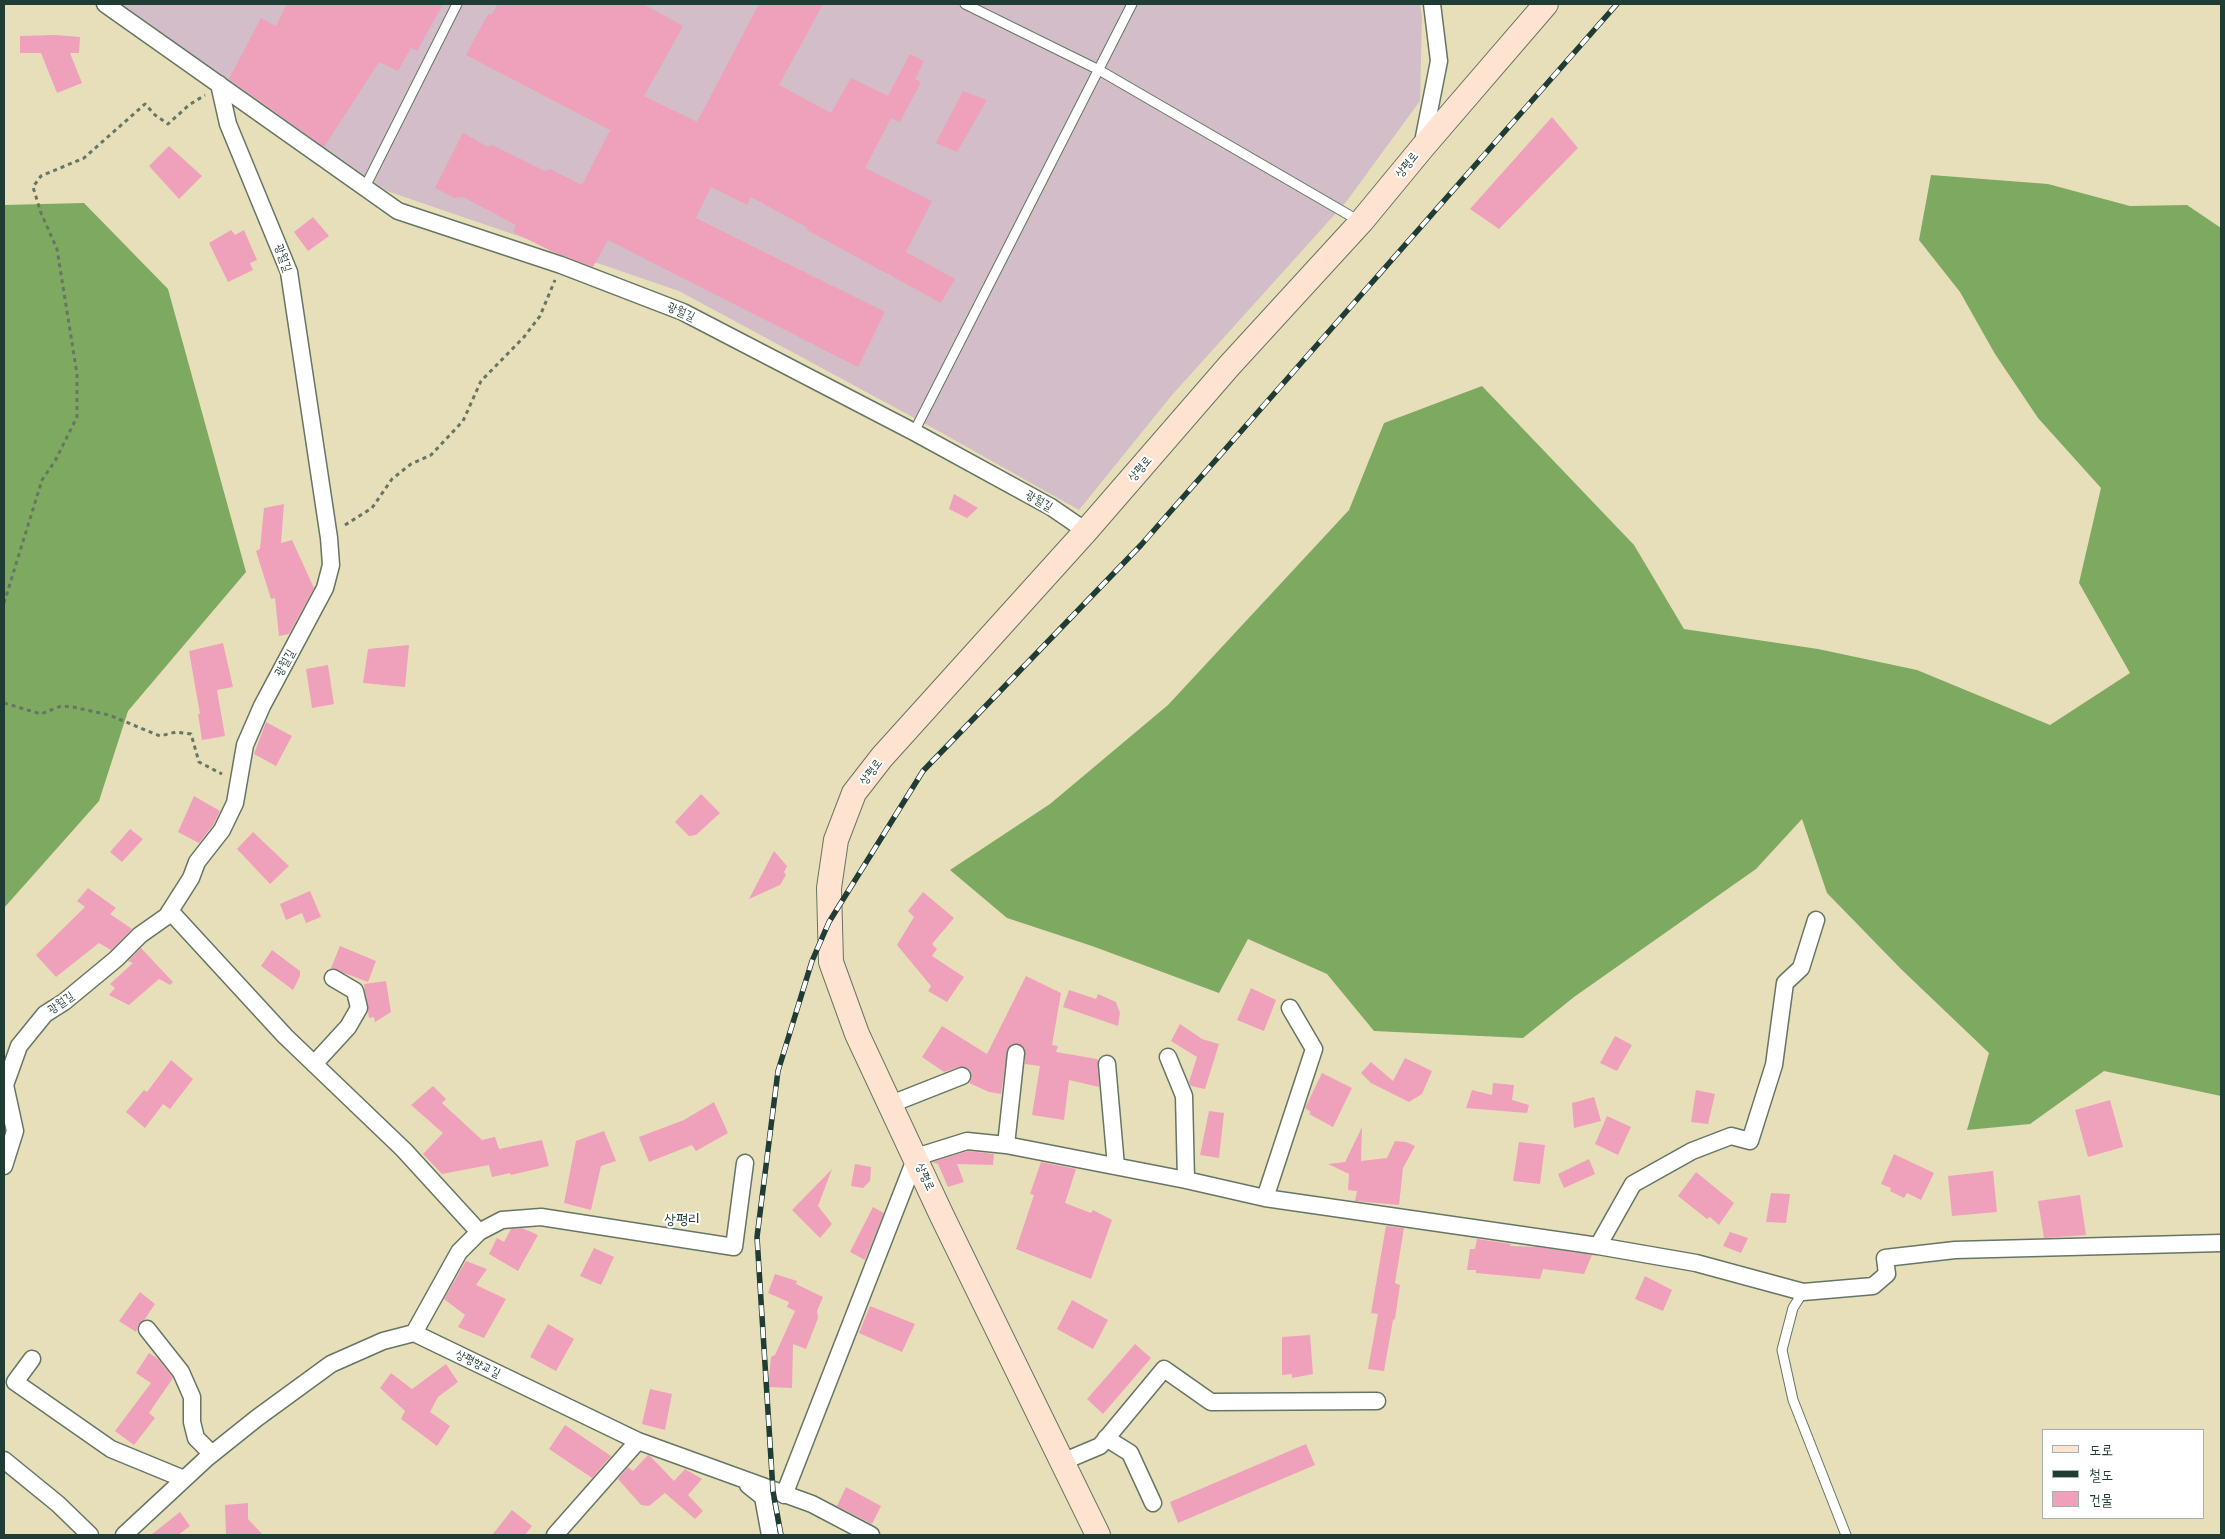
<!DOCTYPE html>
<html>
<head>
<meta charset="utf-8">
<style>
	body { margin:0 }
	#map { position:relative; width:2225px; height:1539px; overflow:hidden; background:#e7dfba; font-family:"Playpen Sans","Poor Story",sans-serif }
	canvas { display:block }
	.frame { position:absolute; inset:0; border:5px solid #1f3d34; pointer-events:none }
	.legend { position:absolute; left:2042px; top:1429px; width:162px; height:90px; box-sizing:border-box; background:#fff; border:1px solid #a5b1ae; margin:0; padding:6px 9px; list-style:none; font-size:15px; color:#1f3d34 }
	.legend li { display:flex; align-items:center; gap:10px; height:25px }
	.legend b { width:25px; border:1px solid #a5b1ae }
</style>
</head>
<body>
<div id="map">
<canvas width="2225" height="1539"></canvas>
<div class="frame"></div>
<ul class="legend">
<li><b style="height:6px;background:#fee3d1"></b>도로</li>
<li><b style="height:6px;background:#1f3d34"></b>철도</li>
<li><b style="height:14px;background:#efa1bb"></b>건물</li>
</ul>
</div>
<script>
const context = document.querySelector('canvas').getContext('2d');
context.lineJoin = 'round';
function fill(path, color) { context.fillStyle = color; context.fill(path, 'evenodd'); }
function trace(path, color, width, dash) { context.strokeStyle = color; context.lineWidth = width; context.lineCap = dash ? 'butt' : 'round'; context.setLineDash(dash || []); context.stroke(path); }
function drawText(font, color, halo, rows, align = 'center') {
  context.font = font + ' "Playpen Sans","Poor Story",sans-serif'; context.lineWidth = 4; context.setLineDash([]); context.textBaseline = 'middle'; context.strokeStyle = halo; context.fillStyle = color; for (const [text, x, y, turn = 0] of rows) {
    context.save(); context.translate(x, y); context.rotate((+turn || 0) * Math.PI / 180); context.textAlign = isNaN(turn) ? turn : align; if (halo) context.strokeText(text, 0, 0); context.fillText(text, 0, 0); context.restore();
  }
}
fill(new Path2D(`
	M120,4H1420L1422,16L1420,101L1346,202L1172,395L1079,510L933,428L679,291L387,191Z`), '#d2bdc8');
fill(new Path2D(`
	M1931,175L2048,184L2130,206L2187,205L2221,228V1096L2104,1071L2030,1124L1967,1130L1989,1053L1901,969L1827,893L1802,819L1756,869L1574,997L1523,1038L1374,1031L1327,974L1248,939L1219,993L1092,946L1007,918L950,870L1050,804L1168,705L1349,510L1384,423L1482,386L1634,545L1684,629L1818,649L1917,670L2050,725L2130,673L2079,583L2101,488L2038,418L1995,354L1960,292L1919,240Z
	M84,203L168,289L246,572L128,711L99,801L4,908V205Z`), '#7ea961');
fill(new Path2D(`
	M287,4H443L417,51L411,48L398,71L379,62L324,147L229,79L261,18L276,26Z
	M498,4H643L683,26L644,96L697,122L759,4H823L779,85L831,113L851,78L888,96L910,54L924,61L915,79L921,82L900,122L891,118L865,168L932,201L906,252L955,279L941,303L807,230L808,228L751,197L747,205L711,187L696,218L885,312L858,367L608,240L593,267L551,251L513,232L516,225L463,197L455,198L435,188L463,133L488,147L492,145L545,171L550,169L582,185L610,130L466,55L488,14L491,15Z
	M55,35L80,37L79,53H70L82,83L57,93L41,53H20V36Z
	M963,91L987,100L957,152L936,143Z
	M1552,117L1578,148L1499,229L1470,209Z
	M169,146L202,176L179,199L149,166Z
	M313,217L329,236L308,251L294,232Z
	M231,230L235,235L244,230L257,260L250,263L253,270L228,282L209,243Z
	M954,494L978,508L967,518L949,509Z
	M284,504L281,543L292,540L314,588L289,634L279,636L275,598L271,599L256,551L260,549L264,508Z
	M223,643L233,687L217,690L225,736L202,740L198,714H200L189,651Z
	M409,645L405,687L363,683L368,649Z
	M328,665L334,704L312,708L306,669Z
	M266,722L292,736L276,766L254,754Z
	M701,794L720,813L696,835L689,836L675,822Z
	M194,796L220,811L213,825L199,843L178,832Z
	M130,829L143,839L122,862L110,852Z
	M253,832L289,866L270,884L237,849Z
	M774,851L787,866L784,872L786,875L780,885L749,899Z
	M88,888L116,908L110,914L132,929L111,950L99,943L56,977L36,955L85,907L77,901Z
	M310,891L321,917L306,923L302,913L286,920L280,904Z
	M923,892L954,918L932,944L937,949L932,956L964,977L947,1002L928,991L931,986L897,945L914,917L908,911Z
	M340,946L376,961L368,982L331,968Z
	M141,948L173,982L170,985L159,979L129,1005L109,995L115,988L110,984L133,963L128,961Z
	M272,950L300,971V976L293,990L261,966Z
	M1026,976L1061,993L1052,1045L1058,1046L1056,1052L1097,1059L1098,1061L1099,1087L1069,1080L1064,1120L1032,1115L1040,1066L1025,1064V1049L1021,1045L1012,1044L1008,1048L1001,1094L989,1092L969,1083L972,1077L968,1068L959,1067L944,1072L922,1057L942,1026L987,1054Z
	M386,981L391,1012L375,1022L374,1017L369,1018L364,984Z
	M1251,988L1276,1000L1264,1031L1237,1020Z
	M1069,990L1096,999L1098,994L1116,1002L1120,1013L1118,1026L1063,1007Z
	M1180,1024L1202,1039L1219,1044L1205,1089L1191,1086L1189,1082L1197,1057L1171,1041Z
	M1615,1036L1632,1045L1617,1071L1600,1063Z
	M1405,1058L1432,1071L1422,1094L1409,1102L1371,1083L1361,1073L1371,1062L1393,1081Z
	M171,1060L193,1079L170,1109L163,1104L145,1128L126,1112L144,1090L147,1092Z
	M1322,1073L1352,1088L1333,1127L1309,1114L1311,1112L1305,1108Z
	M1493,1083L1514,1085L1512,1100L1529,1105L1527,1113L1466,1108L1472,1090L1492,1095Z
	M433,1086L446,1099L442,1103L482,1140L495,1137L499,1149L542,1140L549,1166L511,1175L510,1173L492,1177L489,1165L442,1174L423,1154L443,1133L411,1105Z
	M1696,1090L1715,1094L1708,1124L1691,1122Z
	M1594,1097L1601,1121L1574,1128L1572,1103Z
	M2110,1100L2123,1147L2088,1157L2075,1110Z
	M714,1102L728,1133L696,1151L692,1145L649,1162L639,1137L684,1120Z
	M1209,1111L1224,1113L1219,1158L1200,1155Z
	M1607,1116L1631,1127L1618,1155L1595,1144Z
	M1362,1127L1361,1161L1387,1158L1395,1141L1406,1142L1415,1146L1403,1168L1399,1205L1355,1201L1357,1191L1348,1190L1349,1174L1328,1164L1345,1162Z
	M604,1131L616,1161L601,1166L591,1210L564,1203L576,1141Z
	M1519,1142L1545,1145L1540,1184L1513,1181Z
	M968,1151L994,1154L993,1165L957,1164L964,1182L948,1187L938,1164L932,1162Z
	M1894,1154L1934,1173L1921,1200L1907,1193L1904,1198L1890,1191L1891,1188L1881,1184Z
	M1589,1159L1595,1174L1564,1188L1558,1174Z
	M1041,1162L1076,1169L1065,1203L1091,1213L1093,1210L1112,1220L1091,1279L1016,1249L1034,1195L1030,1194Z
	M855,1164L871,1167L870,1181L863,1188L851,1186Z
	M832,1169L818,1206L832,1224L820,1238L792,1210Z
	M1993,1171L1997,1212L1952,1216L1948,1176Z
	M1696,1172L1734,1203L1719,1225L1710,1217L1707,1219L1678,1196Z
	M1771,1193L1790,1194L1786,1223L1766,1222Z
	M2080,1195L2086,1235L2044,1238L2038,1201Z
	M873,1207L884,1213L865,1260L850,1252Z
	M1386,1226L1404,1228L1395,1283L1400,1285L1395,1319L1393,1320L1384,1371L1368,1369L1378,1314L1371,1313Z
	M522,1228L538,1235L518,1271L489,1254L497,1238L504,1242L511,1229Z
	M1730,1232L1748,1238L1741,1253L1723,1246Z
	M1477,1239L1511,1244L1510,1246L1538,1247L1592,1255L1584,1274L1543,1269L1540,1279L1476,1273V1270H1467L1470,1249H1475Z
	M594,1248L614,1257L601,1285L580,1276Z
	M466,1261L487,1269L476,1285L506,1299L484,1338L458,1327L465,1315L444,1299Z
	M775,1274L797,1281L796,1284L823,1297L817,1311L818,1318L806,1349L793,1344L792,1388L768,1387L771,1357L775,1355L795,1311L787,1307L789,1302L768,1293Z
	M1645,1276L1672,1290L1663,1311L1635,1299Z
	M140,1292L155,1304L145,1319L138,1325L136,1332L119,1321Z
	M1072,1300L1108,1320L1093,1349L1057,1329Z
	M870,1306L915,1324L902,1352L859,1333Z
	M548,1324L574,1339L556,1371L530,1357Z
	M1310,1335L1313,1374L1292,1378V1374L1282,1375V1337Z
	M1135,1344L1151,1358L1103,1414L1087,1399Z
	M149,1353L158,1359L173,1378L149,1413L155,1418L134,1445L115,1431L151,1383L136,1373Z
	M446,1364L458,1382L438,1397L430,1412L450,1426L437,1446L401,1419L405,1411L380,1388L391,1373L412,1389Z
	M650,1389L672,1394L665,1430L642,1424Z
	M565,1425L611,1456L592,1478L549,1449Z
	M1306,1444L1315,1465L1178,1523L1170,1502Z
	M648,1455L651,1457L674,1481L685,1469L702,1479L688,1495L703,1511L695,1519L665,1493L649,1506L641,1505L618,1479L628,1467L633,1471Z
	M846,1487L881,1506L872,1524L837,1506Z
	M248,1503V1519L263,1535H226L225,1505Z
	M512,1510L532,1526L525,1535H492Z
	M180,1512L190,1526L178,1535H151Z`), '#efa1bb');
const service = new Path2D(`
	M965,4L1099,70L1361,222
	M365,187L457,4
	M914,432L1132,4
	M1803,1292L1793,1308L1782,1350L1793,1400L1846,1535`);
const minor = new Path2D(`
	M105,4L398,211L561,265L683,312L914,432L1051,507L1086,531
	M1422,147L1439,61L1432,4
	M170,911L285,1036L404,1150L479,1232
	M1168,1057L1184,1096L1186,1180
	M314,1064L348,1027L359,1008L355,991L333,978
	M1107,1064L1116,1166
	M891,1104L962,1076
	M1006,1145L1016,1053
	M4,1166L15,1131L5,1085L19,1046L45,1014L64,1002L116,959L140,935L167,916L170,911L191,878L197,862L222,830L235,803L245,745L262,706L325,588L331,565L329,538L289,272L228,124L219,84
	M1265,1198L1314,1049L1290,1008
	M1598,1246L1633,1184L1692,1151L1731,1136L1750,1141L1774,1065L1785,983L1801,968L1816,920
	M147,1329L181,1372L192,1397V1422L196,1438L212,1454
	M414,1333L459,1252L479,1232L502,1220L541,1217L734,1247L745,1163
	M32,1359L15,1382L111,1449L184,1479
	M1106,1438L1130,1453L1153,1503
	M4,1460L58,1504L90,1535
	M1062,1462L1100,1446L1164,1369L1211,1402L1377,1401
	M748,1485L763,1497L770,1535
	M784,1495L916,1157L967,1141L1006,1145L1186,1180L1265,1198L1598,1246L1696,1263L1803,1292L1873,1286L1887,1274L1885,1258L1955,1250L2221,1243
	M124,1535L207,1458L257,1418L331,1364L383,1341L414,1333L638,1441L812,1504L871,1535
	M555,1535L638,1441`);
const secondary = new Path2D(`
	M1098,1535L942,1216L857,1034L831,962L829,888L836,840L854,793L882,757L1086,531L1229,366L1361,222L1422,148L1546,4`);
trace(service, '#657663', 11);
trace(minor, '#657663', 19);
trace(secondary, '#657663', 26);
trace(new Path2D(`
	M345,525L372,508L392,479L411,464L431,455L463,421L481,381L524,337L540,316L555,280
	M4,603L42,480L55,461L77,417V374L57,249L41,213L33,187L41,176L84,158L145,104L155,115L168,124L189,105L205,95
	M4,703L41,714L61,706L73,707L109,715L160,736L176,732L191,734L199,762L222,774`), '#657663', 3, [4, 4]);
trace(service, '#fff', 9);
trace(minor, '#fff', 16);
trace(secondary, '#fee3d1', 24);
const rail = new Path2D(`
	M781,1535L773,1491L757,1237L778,1071L812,961L829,922L923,771L1141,545L1617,4`);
trace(rail, '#1f3d34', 5.5);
trace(rail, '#fff', 4, [11]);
drawText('12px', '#1f3d34', '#fff', [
	["상평로",1407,165,-51],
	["광월길",283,258,70],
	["광월길",681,312,24],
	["상평로",1140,469,-49],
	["광월길",1039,501,30],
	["광월길",285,663,-61],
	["상평로",871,772,-52],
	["광월길",61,1003,-35],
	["상평로",925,1177,66],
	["상평향교길",478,1364,26]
]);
drawText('15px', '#1f3d34', '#fff', [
	["상평리",682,1220]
]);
</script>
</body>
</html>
